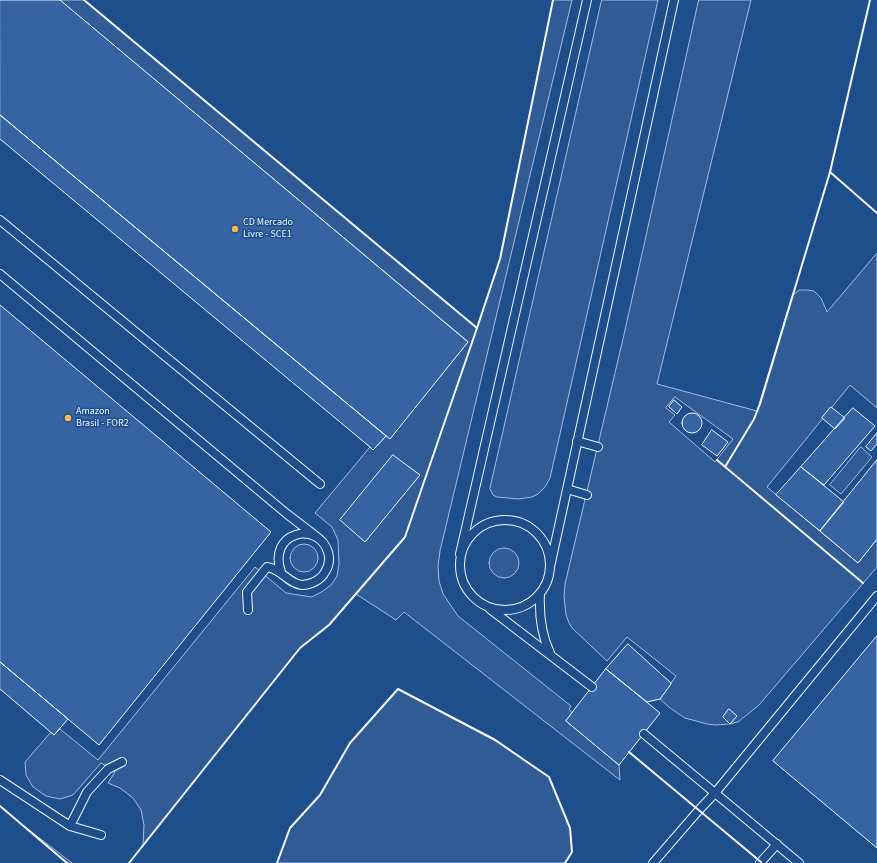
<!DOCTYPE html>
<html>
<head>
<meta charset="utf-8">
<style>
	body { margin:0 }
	canvas { display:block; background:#1f4e8c }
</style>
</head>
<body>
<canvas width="877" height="863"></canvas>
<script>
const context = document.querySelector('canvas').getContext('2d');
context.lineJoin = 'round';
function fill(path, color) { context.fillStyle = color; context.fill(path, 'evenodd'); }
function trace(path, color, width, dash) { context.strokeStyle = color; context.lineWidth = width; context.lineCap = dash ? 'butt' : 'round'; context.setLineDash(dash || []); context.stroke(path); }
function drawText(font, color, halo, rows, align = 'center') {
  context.font = font + ' "Source Sans 3",sans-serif'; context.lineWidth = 3; context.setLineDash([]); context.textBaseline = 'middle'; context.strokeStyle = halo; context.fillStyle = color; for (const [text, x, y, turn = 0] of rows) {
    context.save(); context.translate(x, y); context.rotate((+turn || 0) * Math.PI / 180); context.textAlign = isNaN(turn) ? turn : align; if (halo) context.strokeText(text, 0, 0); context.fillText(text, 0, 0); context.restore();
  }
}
const built = new Path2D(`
	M60,0H84L477,328L500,259L553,0H572L440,551L438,566L439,581L443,594L458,616L571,706L569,709L572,713L566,721L619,765L620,780L404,612L396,620L356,594L329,625L300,648L143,845L144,825L141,810L133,798L120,788L108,783L115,772L101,763L73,795L60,799L46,796L33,787L26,775L25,762L51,732L54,735L60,729L98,760L255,567L286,593L312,597L323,591L331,585L337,576L339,564L338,540L332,527L315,513L370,447L373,450L386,436L390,438L468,342Z
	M602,0H658L550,478L545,487L538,494L532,497L518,499L497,497L493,495L490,489Z
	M699,0H751L657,384L757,411L792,296L799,290H807L814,291L821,298L827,312L877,253V408L850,385L767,487L858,563L877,539V567L759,705L738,722L729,724L716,725L707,724L685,718L670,708L660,699L676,676L627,637L607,661L572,628L569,623L566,615L564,597L565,584L623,339ZM675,397L733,439L715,462L669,422L675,415L666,408Z
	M861,447L872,457L841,494L830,485Z
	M290 558a14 14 0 1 1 28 0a14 14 0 1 1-28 0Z
	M489 563a15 15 0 1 1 30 0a15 15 0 1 1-30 0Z
	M398,689L495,739L549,777L570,828L572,852L565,863H277L290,828L320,795L350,743Z
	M29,830L72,863H67Z`);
fill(built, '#305b95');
trace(built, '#a8bbd7', 1);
const building = new Path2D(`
	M0,0H60L468,342L390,439L0,115Z
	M0,115L386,436L373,450L370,447L0,139Z
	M0,305L271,532L99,745L0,662Z
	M674,400L682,407L677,414L669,407Z
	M831,407L845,418L835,429L822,418Z
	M853,408L875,426L824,485L801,467Z
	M682 423a10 10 0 1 1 20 0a10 10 0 1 1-20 0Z
	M712,430L728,442L717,456L702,445Z
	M877,433V444L871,451L866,447Z
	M393,455L420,475L365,542L340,520Z
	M877,460V539L858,563L820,531Z
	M801,467L844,502L820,531L776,495Z
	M877,636V848L773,761Z
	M628,644L671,683V684L660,699L647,702L606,669Z
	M0,662L68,719L54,735L0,689Z
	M606,669L660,713L619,765L566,721Z
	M729,709L737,716L730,724L723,717Z`);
fill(building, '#3563a3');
trace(building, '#f2f6ff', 1);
const service = new Path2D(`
	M0,220L320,484
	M0,274L287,514L317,537
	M577,441L598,447
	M567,489L587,495
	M460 565a45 45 0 1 1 90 0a45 45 0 1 1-90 0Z
	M460,554L587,0
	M550,567L674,0
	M540,593C539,614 541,634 550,653
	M490,609L592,687
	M248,610L247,592L267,567C282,569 287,583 302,585C310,585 321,580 325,572C329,566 330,559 328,552C318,520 267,532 281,572
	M644,734L715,793L699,810L653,863
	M0,780L70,826L87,792L108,769L122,762
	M70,826L101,835
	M760,863L777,844
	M799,863L715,793L877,596`);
trace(service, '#f2f6ff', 10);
trace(service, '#1f4e8c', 8);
trace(new Path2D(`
	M84,0L477,328L405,537L329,625L300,648L129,863
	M870,0L830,172L877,213
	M477,328L500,259L553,0
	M717,460L863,583
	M725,467L754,419L760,404L830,172
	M629,752L761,862
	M0,806L67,863
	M277,863L290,828L320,795L350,743L398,689L495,740L549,777L570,828L572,852L565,863`), '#f2f6ff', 2);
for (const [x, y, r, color] of [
	[235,229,4,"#ffb74d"],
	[68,418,4,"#ffb74d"]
]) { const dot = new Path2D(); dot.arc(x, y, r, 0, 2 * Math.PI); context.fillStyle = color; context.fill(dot); trace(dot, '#1f4e8c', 1.5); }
drawText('10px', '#f2f6ff', '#1f4e8c', [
	["CD Mercado",243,223],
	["Livre - SCE1",243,235],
	["Amazon",76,412],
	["Brasil - FOR2",76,424]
], 'left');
</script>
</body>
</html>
